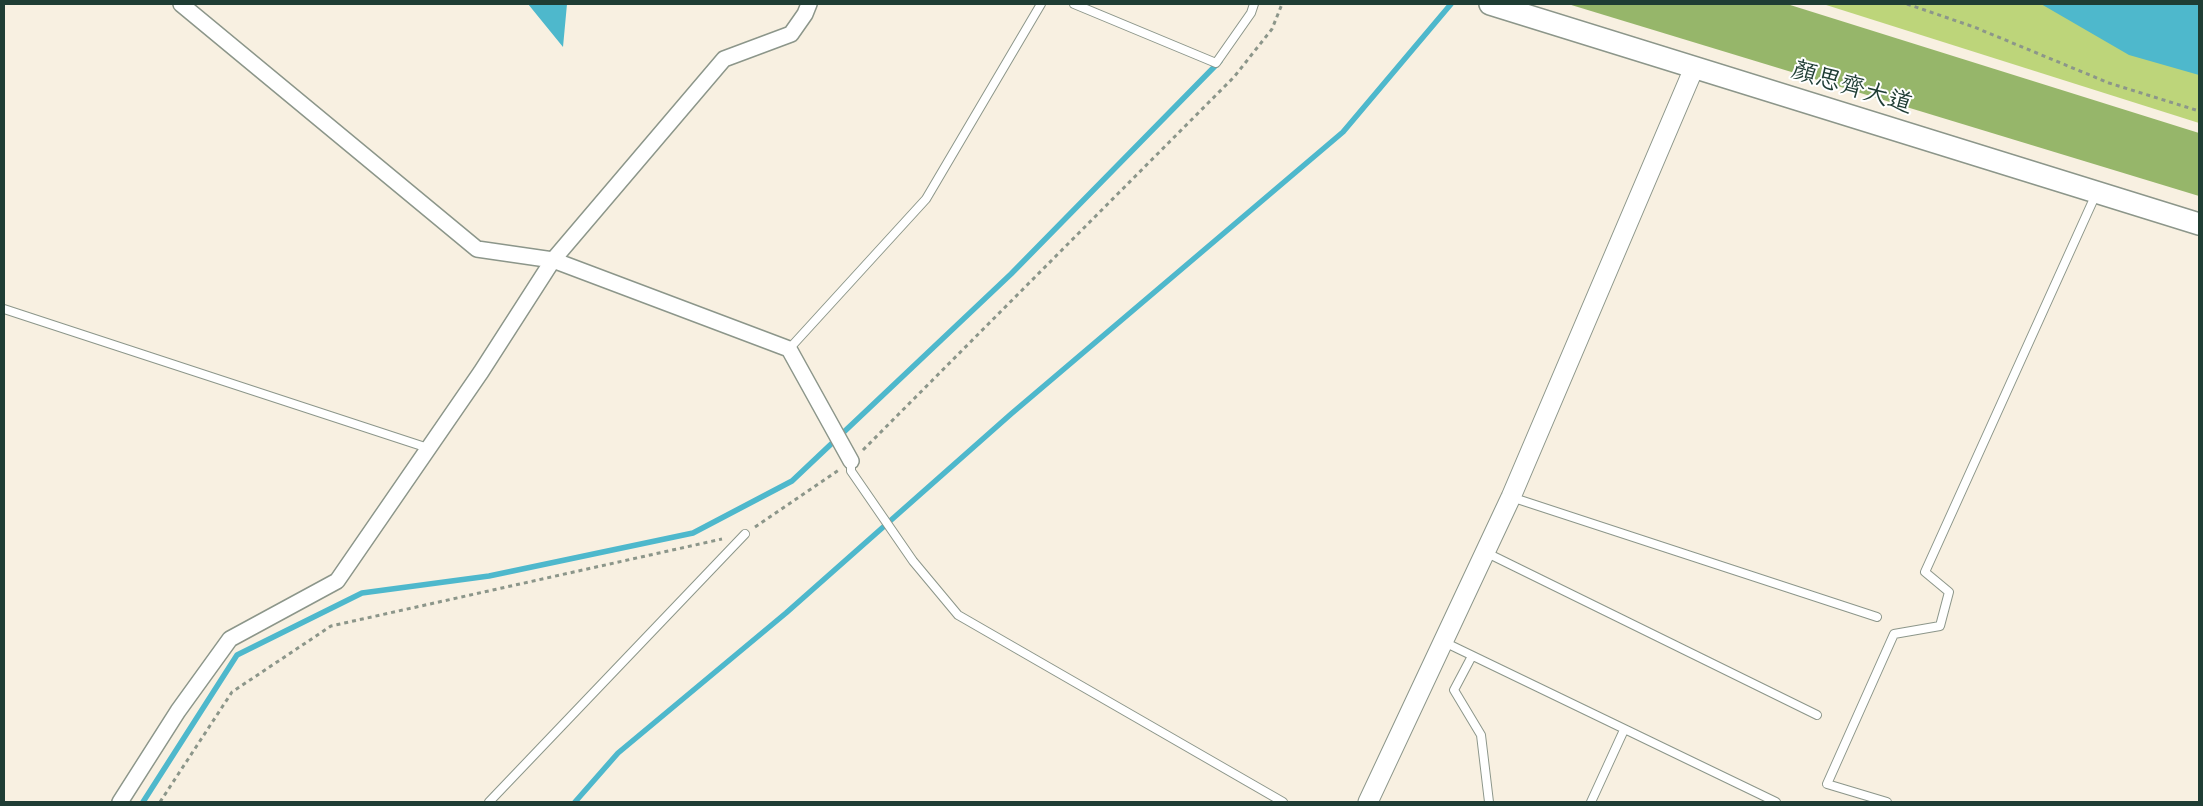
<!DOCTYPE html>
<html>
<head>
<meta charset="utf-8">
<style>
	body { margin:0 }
	#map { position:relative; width:2203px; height:806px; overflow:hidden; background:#f8f0e1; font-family:Caveat,sans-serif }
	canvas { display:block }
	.frame { position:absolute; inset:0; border:5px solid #1f3d34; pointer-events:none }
</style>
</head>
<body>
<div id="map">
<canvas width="2203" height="806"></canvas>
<div class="frame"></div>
</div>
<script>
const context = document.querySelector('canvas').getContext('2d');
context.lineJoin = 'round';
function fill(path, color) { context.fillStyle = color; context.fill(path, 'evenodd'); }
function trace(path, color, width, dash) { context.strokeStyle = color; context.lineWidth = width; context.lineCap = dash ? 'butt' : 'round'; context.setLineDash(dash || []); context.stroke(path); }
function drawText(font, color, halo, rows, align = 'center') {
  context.font = font + ' Caveat,"LXGW WenKai TC",sans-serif'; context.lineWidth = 4; context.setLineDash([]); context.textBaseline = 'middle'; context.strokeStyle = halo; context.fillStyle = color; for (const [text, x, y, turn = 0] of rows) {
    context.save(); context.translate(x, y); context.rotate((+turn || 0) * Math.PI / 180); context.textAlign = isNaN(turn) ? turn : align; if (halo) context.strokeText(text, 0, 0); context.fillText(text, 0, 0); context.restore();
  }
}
fill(new Path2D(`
	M1823,4H2199V123Z`), '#bdd57a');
fill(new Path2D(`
	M1568,4H1787L2199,133V196Z`), '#96b66a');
fill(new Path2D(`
	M528,4H567L563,47Z
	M2041,4H2199V75L2129,55Z`), '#4eb8cc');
trace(new Path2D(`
	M143,802L237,655L362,593L489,576L693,533L792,481L1011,274L1220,61
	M575,802L618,753L786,613L1011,414L1343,132L1451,4`), '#4eb8cc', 5.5);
const service = new Path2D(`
	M1074,4L1216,63L1251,13L1254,4
	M4,309L428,448
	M789,349L926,199L1041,4
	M851,461V471L913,561L958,615L1283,802
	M1511,497L1877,617
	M1485,552L1817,715
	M1444,642L1776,802
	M1472,656L1454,690L1481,735L1489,802
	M489,802L745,534
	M1591,802L1624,730
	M1887,802L1827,784L1894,634L1940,626L1949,592L1925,572L2096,194`);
const minor = new Path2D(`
	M181,4L477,249L553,260L789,349L851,461
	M120,802L178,711L230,639L337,581L481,372L553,260L724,59L791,34L805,14L809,4`);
const tertiary = new Path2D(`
	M1368,802L1511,497L1694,68`);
const secondary = new Path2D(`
	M1490,4L2199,224`);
trace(service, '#8c968a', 10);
trace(minor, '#8c968a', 18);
trace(tertiary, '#8c968a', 21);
trace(secondary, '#8c968a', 24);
trace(new Path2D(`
	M1907,4L1974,27L2109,83L2199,111
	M863,450L1234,77L1272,29L1282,4
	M755,527L839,470
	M160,802L232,692L331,626L722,539`), '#8c968a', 3, [4, 4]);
trace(service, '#fff', 8);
trace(minor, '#fff', 15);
trace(tertiary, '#fff', 19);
trace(secondary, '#fff', 21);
drawText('25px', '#1f3d34', '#fff', [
	["顏思齊大道",1852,88,17]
]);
</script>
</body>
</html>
